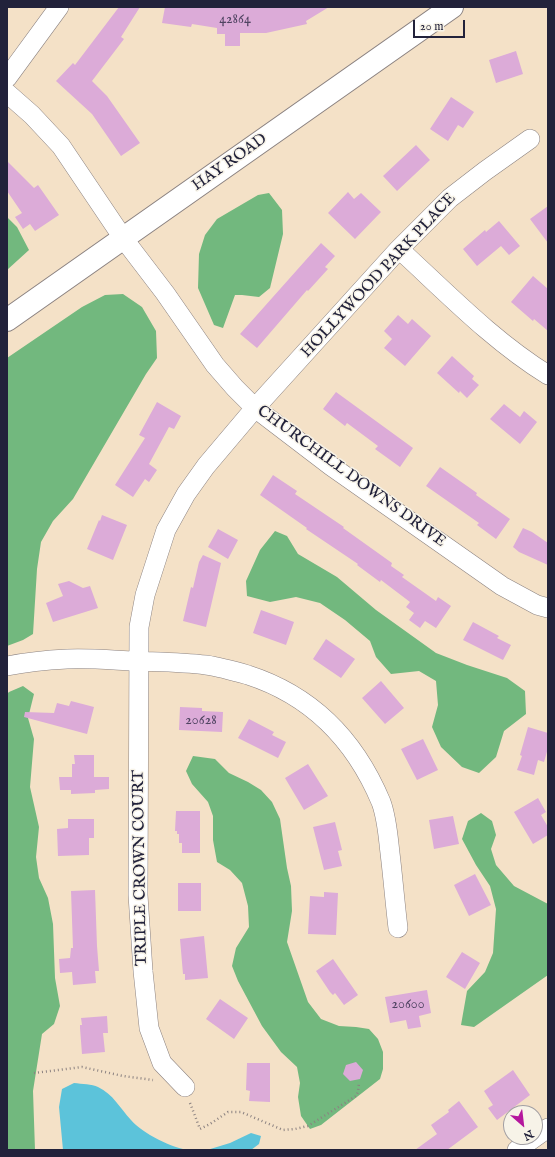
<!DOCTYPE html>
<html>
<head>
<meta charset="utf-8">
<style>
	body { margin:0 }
	#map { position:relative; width:555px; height:1157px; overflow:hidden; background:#f4e1c7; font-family:"IM FELL English",serif }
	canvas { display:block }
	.frame { position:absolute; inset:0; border:8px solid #22223b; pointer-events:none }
	.north { position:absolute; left:503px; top:1105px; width:40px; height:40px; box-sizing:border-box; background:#f7f3e8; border:1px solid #a29fa3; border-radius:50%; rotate:152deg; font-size:11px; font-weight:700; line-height:16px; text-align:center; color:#22223b }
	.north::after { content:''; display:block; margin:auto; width:14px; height:18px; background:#b5179e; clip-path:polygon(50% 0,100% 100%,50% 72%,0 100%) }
	.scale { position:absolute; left:413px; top:20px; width:52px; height:18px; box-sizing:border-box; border:2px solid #22223b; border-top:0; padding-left:5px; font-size:12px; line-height:14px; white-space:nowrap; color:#22223b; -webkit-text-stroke:3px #f7f3e8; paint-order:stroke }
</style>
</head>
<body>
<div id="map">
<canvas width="555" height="1157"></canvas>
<div class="frame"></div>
<div class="north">N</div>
<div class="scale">20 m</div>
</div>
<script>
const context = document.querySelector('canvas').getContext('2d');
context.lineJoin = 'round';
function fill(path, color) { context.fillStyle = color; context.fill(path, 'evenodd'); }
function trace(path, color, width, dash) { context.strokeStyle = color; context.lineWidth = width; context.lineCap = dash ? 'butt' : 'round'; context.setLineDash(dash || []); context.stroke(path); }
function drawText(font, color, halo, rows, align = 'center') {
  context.font = font + ' "IM FELL English",serif'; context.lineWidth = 3; context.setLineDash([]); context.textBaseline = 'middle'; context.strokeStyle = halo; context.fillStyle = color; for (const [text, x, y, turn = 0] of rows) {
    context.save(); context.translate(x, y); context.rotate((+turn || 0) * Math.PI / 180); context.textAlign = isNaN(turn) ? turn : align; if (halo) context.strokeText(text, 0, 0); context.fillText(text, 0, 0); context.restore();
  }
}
fill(new Path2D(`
	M269,193L282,210L283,234L270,288L259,297L242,295H235L223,328L214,325L198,288L199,254L205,235L217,219L258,195Z
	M7,217L17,227L29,250L7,270Z
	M123,294L142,307L156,331L157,358L146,374L73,499L53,521L41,542L37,569L33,634L23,640L7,646V358L82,307L105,295Z
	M275,531L287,536L298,554L337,577L376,610L436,653L467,665L507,678L525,691L526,714L504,731L496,757L479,773L462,767L441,747L432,727L438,705L436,681L419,671L391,674L376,657L370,641L345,620L320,603L296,597L270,602L247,596L246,581L260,550Z
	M23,686L34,694L28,718L34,739L30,787L39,827L36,857L39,878L48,898L53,924L55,978L60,1006L54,1024L42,1034L33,1091L35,1150H7V694L9,692Z
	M193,756L215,759L229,773L248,782L261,790L272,802L280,819L287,868L291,886L292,911L287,942L308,1002L321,1019L339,1026L356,1027L369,1029L378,1039L383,1052V1069L380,1079L321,1125L310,1129L301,1116L298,1097L300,1083L297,1067L281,1052L262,1026L238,981L232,966L236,948L249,927L248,906L242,883L230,870L217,862L213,840V816L208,802L192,784L186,771Z
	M481,813L492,821L496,835L491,849L496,865L514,886L548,904V975L474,1027L461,1025L467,991L485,972L493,953L496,909L490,886L476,865L462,839L468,821Z`), '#72b87e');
fill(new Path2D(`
	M74,1083C82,1084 92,1084 98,1087C113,1094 120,1108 131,1120C142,1133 173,1149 190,1150H63L59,1107L62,1089Z
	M251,1133L261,1136L259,1144L251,1150H207L230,1143Z`), '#5cc3da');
fill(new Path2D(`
	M119,7H140L121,37L124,39L92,81L107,96L140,143L121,156L92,114L56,81L73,63L75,65Z
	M165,7H329L306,21L307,24L266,33H240V46H225V34H217V28L192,24L191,27L162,23Z
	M516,51L523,74L496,83L489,60Z
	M451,97L474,112L463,128L458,125L448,141L430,129Z
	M416,145L430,160L397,191L383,176Z
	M7,161L34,188L38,185L59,215L35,231L30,224L23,229L15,217L22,213L7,191Z
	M348,192L354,199L361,193L381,212L355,239L328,213Z
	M548,206V243L530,219Z
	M499,221L520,246L509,255L501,246L477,266L463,249L485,230L486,232Z
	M321,243L335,256L325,267L328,269L308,291L307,290L257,348L240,334Z
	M533,276L548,289V331L534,319L533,321L511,302Z
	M398,315L408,324L412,319L431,336L405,366L384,348L392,339L384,331Z
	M452,356L474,376L472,379L479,385L467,398L460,391L459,393L437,373Z
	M336,392L413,448L400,467L375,449L378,446L347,423L345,426L323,409Z
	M157,402L181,416L174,429L169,427L149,464L157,470L149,482L145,479L133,497L115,485L145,438L139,435Z
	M504,404L520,417L524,411L537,422L520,444L490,419Z
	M440,467L477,493L476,495L510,519L496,539L477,525L479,523L426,486Z
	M273,475L297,491L295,494L344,527L343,528L392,563L391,566L404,575L402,577L436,601L438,597L451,606L436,628L425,621L420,628L409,620L414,613L406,607L410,602L381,580L380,582L357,565L358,564L306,529L307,528L260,495Z
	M102,515L127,525L113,560L87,549L99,520L100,521Z
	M523,528L532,532L548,543V565L519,552L513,547Z
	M218,529L238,540L228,559L208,547Z
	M203,555L221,563L206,627L183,621L191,587L193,588L199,562Z
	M69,581L83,588L90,586L98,608L53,622L46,603L63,596L58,584Z
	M261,610L294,622L286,645L253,633Z
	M473,622L499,636L497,638L511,645L503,660L463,640Z
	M326,639L355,659L341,678L313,659Z
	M381,681L404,708L385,724L362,698Z
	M71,701L94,707L87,734L24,717L25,712L54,713L57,703L69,706Z
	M180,707L202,708V711L223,712L222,732L179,730Z
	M249,719L274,732L272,735L286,742L278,758L238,738Z
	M528,727L548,733V748L544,762L538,760L534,775L517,770L522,756L520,755Z
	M423,739L438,770L417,780L401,749Z
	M74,755H94V777H109V789L95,790V793L71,794V790H60L59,777H72V764H75Z
	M308,764L328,796L304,810L285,778Z
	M538,798L546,812L541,815L548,827V835L533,844L514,812Z
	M176,811H200V853H182V843H179V834H177V831H175Z
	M453,816L459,844L434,849L429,820Z
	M68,819H94V838H89V855L58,856L57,829L68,828Z
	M335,822L342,850L338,851L342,866L324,870L313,827Z
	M475,874L491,905L469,916L454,885Z
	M178,883H201V911H178Z
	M95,890L97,946L99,971H95L96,983L73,985L72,972L60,973L59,959L70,958L71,948H73L71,891Z
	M324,892L338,893L336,935L308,934L310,896L324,897Z
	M204,936L208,978L185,980V974H183L180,939Z
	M462,952L480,963L465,989L446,977Z
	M333,959L358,995L344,1005L335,993L333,995L330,992L316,971Z
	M427,990L431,1013L419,1016L421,1027L408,1029L406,1020L390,1023L385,997Z
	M220,999L248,1018L234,1039L206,1019Z
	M107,1016L108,1033H103L105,1052L82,1054L80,1028V1025H82L81,1018Z
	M356,1062L363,1070L360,1079L350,1081L343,1074L346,1065Z
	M247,1063H270V1102L249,1101L250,1091L246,1090Z
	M513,1070L530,1095L497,1120L488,1108L493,1105L484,1091Z
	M459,1101L478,1127L447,1150H415L437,1134L431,1125L449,1112L448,1110Z`), '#dcabd8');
const street = new Path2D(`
	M7,78L59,7
	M7,93L32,115L61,146L123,238L165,293L215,365L235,388L255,408L331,466L502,586L537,605L548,608
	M399,249C447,293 493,341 548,375
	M7,666C27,662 47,660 67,659C89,658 112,660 134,661C158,662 182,662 206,665C220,667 234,671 248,675C313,696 355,740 381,802C387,818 388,836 390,853C393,878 395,903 398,928
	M185,1087L162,1063L149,1028L143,971L138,895L139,627L145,595L166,530L186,494L206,466L255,408L399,249L450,198L485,171L530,139
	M517,1150L548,1128`);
const secondary = new Path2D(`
	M7,320L452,7`);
trace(street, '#8b8281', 20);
trace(secondary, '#8b8281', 24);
trace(new Path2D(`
	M34,1073L82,1067L123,1076L153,1080
	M190,1103L200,1129L210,1124L228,1112H241L283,1130L295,1129L308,1126L356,1096L358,1092L359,1083`), '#8b8281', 2.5, [1, 3]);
trace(street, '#fff', 19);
trace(secondary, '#fff', 22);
drawText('14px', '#504462', null, [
	["42864",235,20],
	["20628",201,721],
	["20600",408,1005]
]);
drawText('16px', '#22223b', '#f7f3e8', [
	["HAY ROAD",230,163,-35],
	["HOLLYWOOD PARK PLACE",379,276,-47],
	["CHURCHILL DOWNS DRIVE",351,477,36],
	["TRIPLE CROWN COURT",141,868,-91]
]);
</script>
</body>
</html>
